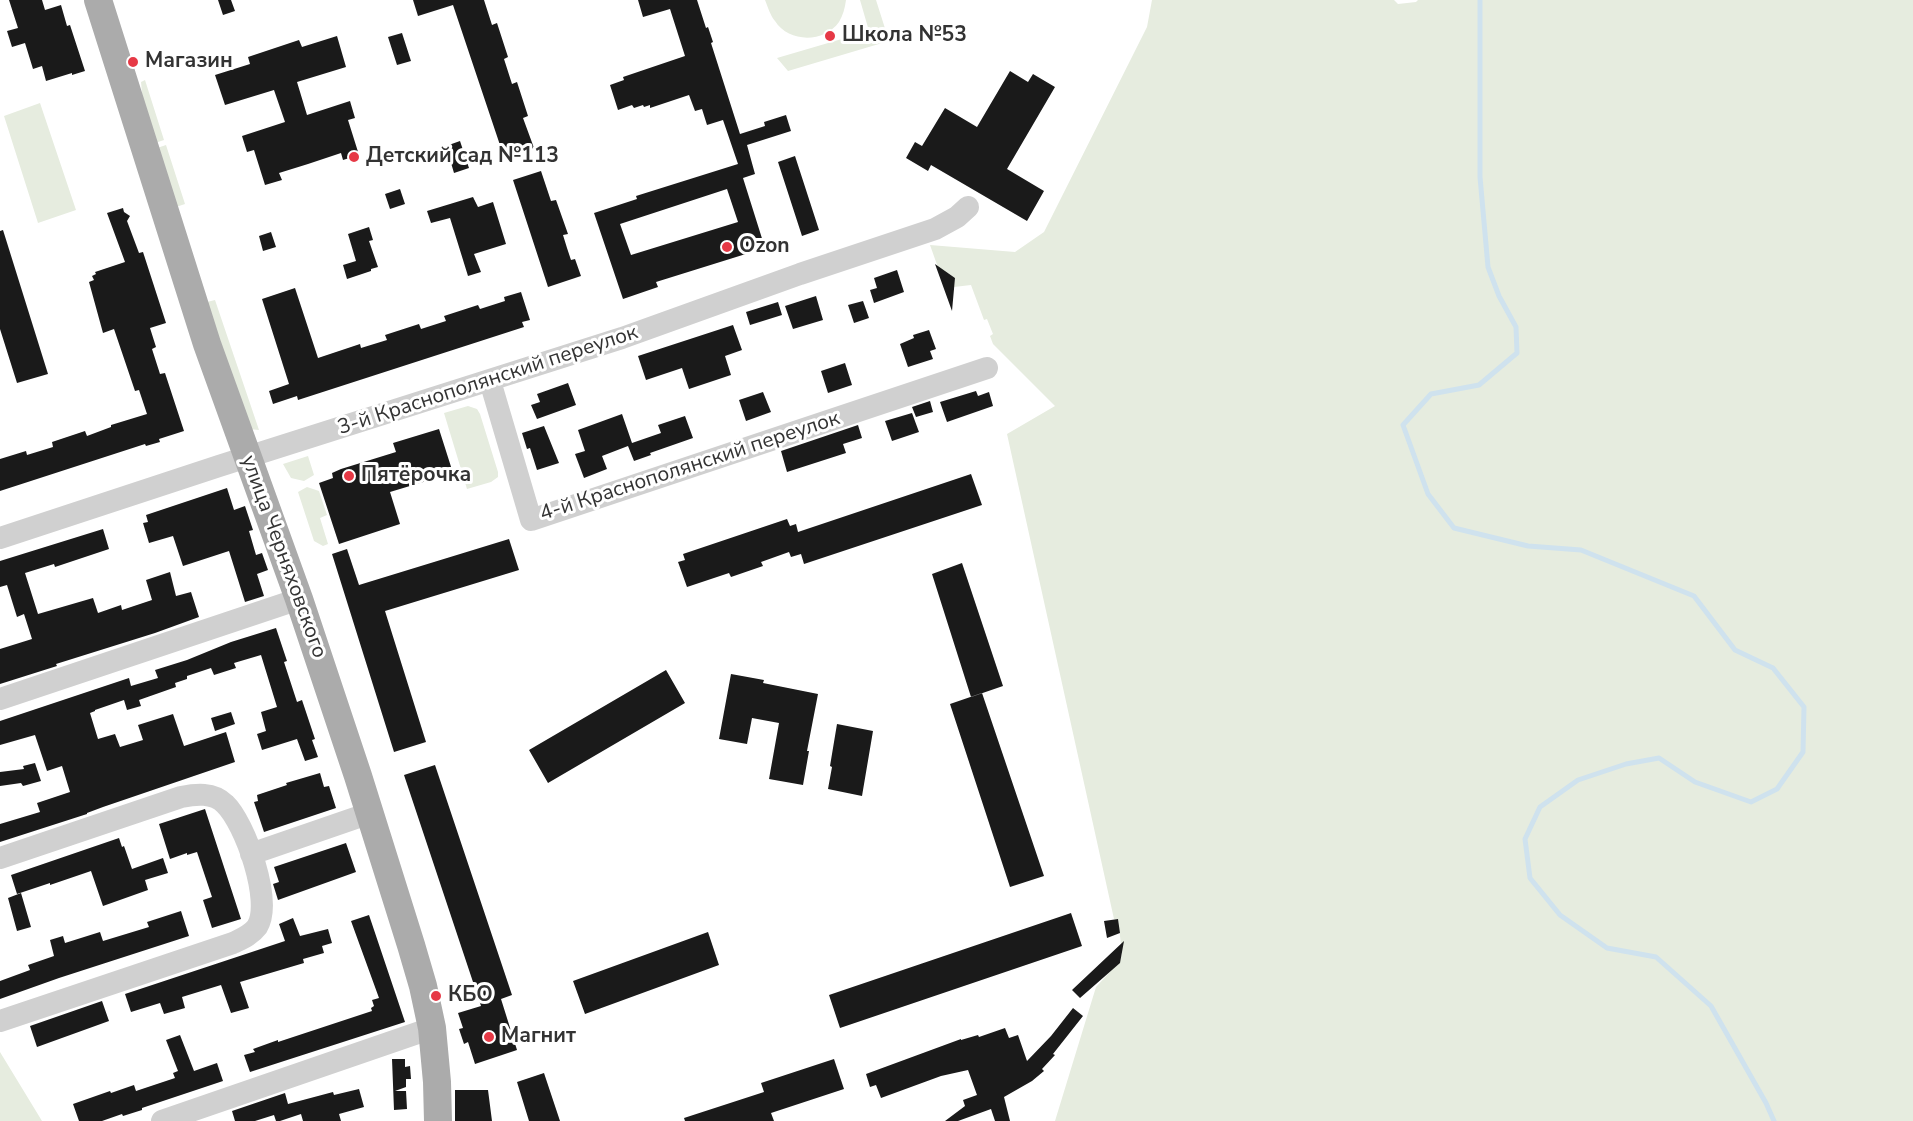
<!DOCTYPE html>
<html>
<head>
<meta charset="utf-8">
<style>
	body { margin:0 }
	canvas { display:block; background:#fff }
</style>
</head>
<body>
<canvas width="1913" height="1121"></canvas>
<script>
const context = document.querySelector('canvas').getContext('2d');
context.lineJoin = 'round';
function fill(path, color) { context.fillStyle = color; context.fill(path, 'evenodd'); }
function trace(path, color, width, dash) { context.strokeStyle = color; context.lineWidth = width; context.lineCap = dash ? 'butt' : 'round'; context.setLineDash(dash || []); context.stroke(path); }
function drawText(font, color, halo, rows, align = 'center') {
  context.font = font + ' "Nunito Sans",sans-serif'; context.lineWidth = 6; context.setLineDash([]); context.textBaseline = 'middle'; context.strokeStyle = halo; context.fillStyle = color; for (const [text, x, y, turn = 0] of rows) {
    context.save(); context.translate(x, y); context.rotate((+turn || 0) * Math.PI / 180); context.textAlign = isNaN(turn) ? turn : align; if (halo) context.strokeText(text, 0, 0); context.fillText(text, 0, 0); context.restore();
  }
}
fill(new Path2D(`
	M765,0H846C845,8 843,15 839,22C824,43 789,43 775,21C770,15 768,7 765,0Z
	M860,0H876L889,41L788,71L777,58L869,31Z
	M1152,0H1394L1398,4L1416,2L1418,0H1913V1121H1055L1096,987L1120,961L1122,953L1118,919H1114L1007,434L1055,406L993,344L990,336L993,334L987,319L984,320L971,285L954,287L955,278L948,273L941,276L930,245L1015,252L1044,232L1147,27Z
	M145,80L164,140L155,143L143,104L141,82Z
	M40,103L76,210L38,223L4,116Z
	M166,145L185,204L176,207L157,148Z
	M215,300L259,430L249,429L207,302Z
	M468,406L477,409L480,414L498,472V477L491,482L467,489L444,413Z
	M308,456L314,475L304,481L291,478L283,464Z
	M307,487L319,491L327,515L320,518L328,544L323,546L314,541L298,492Z
	M0,1052L42,1121H0Z`), '#e6ecdf');
trace(new Path2D(`
	M1480,0V177L1488,267L1499,296L1516,327L1517,353L1479,385L1431,394L1403,425L1428,494L1454,528L1528,546L1581,550L1694,596L1735,650L1773,668L1804,707L1803,752L1777,789L1751,802L1695,782L1659,758L1626,764L1578,780L1540,807L1525,839L1530,878L1560,915L1607,948L1656,957L1711,1006L1766,1103L1774,1121`), '#cfe2ee', 5);
fill(new Path2D(`
	M9,0H42L45,10L61,5L67,26L70,25L85,71L72,75V73L46,81L42,66L33,69L25,43L12,47L7,31L18,28Z
	M218,0H231L235,11L223,15Z
	M413,0H484L492,25L497,23L508,57L504,59L512,84L517,82L528,116L523,118L534,148L504,157L453,5L418,16Z
	M638,0H697L706,28L708,27L713,42L711,43L740,134L765,126L764,122L786,115L791,131L747,145L755,174L743,178L765,248L656,282L658,287L623,299L594,213L637,199L636,196L738,164L723,120L707,125L702,109L695,111L689,95L650,108V105L644,107L643,105L634,108L632,105L618,110L610,85L624,80L623,77L685,56L670,9L643,17ZM727,189L738,222L631,255L620,224Z
	M402,33L411,61L397,65L388,37Z
	M337,36L346,67L297,82L307,115L350,101L355,118L348,120L359,155L343,160L341,153L308,164L279,173L282,180L265,185L254,150L247,152L242,136L285,122L274,90L225,105L215,75L250,64L248,57L299,40L302,47Z
	M1010,71L1028,82L1033,74L1055,87L1007,169L1044,191L1027,221L931,165L928,171L906,158L915,142L922,146L945,108L977,127Z
	M460,141L469,168L454,173L446,146Z
	M795,156L819,230L802,236L778,162Z
	M541,171L551,201L556,200L568,234L563,235L567,248L571,260L575,259L581,276L548,287L513,180Z
	M400,189L405,204L390,209L385,194Z
	M473,197L478,207L493,202L506,244L474,254L481,272L468,276L450,218L431,223L427,211Z
	M123,208L124,212L130,216L127,221L139,253L143,252L166,323L150,328L156,347L152,349L160,374L165,373L184,431L159,439L160,442L146,446L145,444L0,491V459L26,451L27,455L53,447L52,442L85,431L87,436L111,427V425L147,414L139,390L135,391L114,329L103,333L89,282L94,280L92,276L96,274L95,272L125,262L107,213Z
	M369,227L373,240L369,241L378,267L371,269V271L347,279L343,265L356,261L348,234Z
	M3,230L48,374L17,383L0,329V231Z
	M271,232L276,247L263,251L259,236Z
	M935,264L955,278L952,311Z
	M897,270L904,292L874,303L870,290L877,288L874,278Z
	M295,288L318,358L360,344L361,348L387,340L385,335L419,324L421,329L446,321L444,316L478,305L480,309L505,301L504,297L521,292L530,320L522,322L524,327L298,400L297,396L273,404L269,391L289,384L262,299Z
	M816,296L823,320L793,329L785,306Z
	M863,301L869,318L854,323L848,305Z
	M778,302L782,315L750,325L746,312Z
	M733,325L742,350L725,356L731,375L689,389L682,368L646,380L638,356Z
	M929,330L936,349L930,351L933,359L908,367L900,344L914,338L913,335Z
	M845,363L852,385L828,393L821,371Z
	M568,383L576,405L537,419L531,405L540,402L537,394Z
	M976,391L978,396L989,392L993,406L947,422L940,402Z
	M763,392L771,412L746,421L739,400Z
	M930,401L933,412L916,417L912,407Z
	M912,413L919,432L892,441L885,421Z
	M622,414L632,443L661,433L658,425L685,416L693,438L650,453L651,455L634,461L628,446L602,456L607,469L584,478L575,454L585,451L578,430Z
	M858,425L862,438L843,444L846,453L787,472L781,451Z
	M544,426L559,463L537,470L530,448L527,449L522,433Z
	M439,429L453,473L390,492L400,524L339,544L319,483L333,478L332,473L341,469L396,452L393,443Z
	M971,474L982,505L804,564L801,554L791,557L789,552L761,562L763,566L731,577L729,573L687,587L678,562L685,560L683,554L787,519L790,526L796,524L798,532Z
	M227,488L234,510L245,506L253,530L249,531L256,555L262,553L268,570L257,574L264,596L245,602L229,551L183,566L173,536L149,543L143,523L148,522L146,515Z
	M103,529L109,549L55,567L54,564L25,573L38,614L93,598L98,613L121,605L122,610L152,600L146,580L170,572L176,596L191,592L199,617L155,633L56,664L57,666L0,684V649L32,639L24,614L17,617L7,585L0,587V561Z
	M509,539L519,570L385,611L426,742L394,752L332,554L347,549L359,585Z
	M962,563L1003,686L971,697L932,574Z
	M276,628L287,661L284,662L297,702L302,700L315,739L312,740L318,757L305,761L297,739L262,750L257,734L266,731L261,712L277,707L261,655L234,663L236,668L214,675L211,668L187,676V679L175,683L176,687L139,700L141,706L127,710L124,700L95,710V711L90,713L98,739L115,734L120,747L143,740L138,725L173,714L184,746L226,732L235,762L103,807L87,813V814L0,842V824L40,812L37,803L70,792L62,766L47,771L35,735L0,745V721L129,678L131,686L158,678L155,670L187,660L231,642Z
	M666,670L685,703L548,783L529,750Z
	M731,674L764,680L763,683L818,694L807,751H809L803,785L769,779L779,723L752,718L747,744L719,739Z
	M982,693L1044,876L1010,887L950,704Z
	M231,712L235,724L215,731L211,718Z
	M837,724L873,731L862,796L828,789L832,767L830,766Z
	M35,763L41,781L23,786L21,783L0,786V772L24,769L23,766Z
	M435,765L512,995L501,999L517,1050L475,1064L468,1042L464,1044L459,1029L463,1028L458,1013L481,1006L404,775Z
	M320,773L324,787L329,786L336,808L264,832L254,802L258,801L257,795L287,785L286,783Z
	M205,809L241,919L212,928L203,900L212,897L197,852L187,855V853L170,859L159,824Z
	M119,838L122,847L124,846L132,869L163,858L168,873L145,880L148,890L103,906L91,871L50,885V883L17,894L11,875Z
	M346,843L356,872L278,900L273,884L279,882L274,867Z
	M21,893L31,927L17,931L8,898Z
	M181,911L189,936L59,978L0,999V981L30,970L28,965L54,956L50,940L63,936L65,943L100,932L103,941L149,927L147,922Z
	M1071,913L1082,946L840,1028L829,995Z
	M369,915L405,1022L250,1072L244,1055L255,1052L253,1049L278,1040V1042L372,1011L371,1008L374,1006L372,1000L379,998L351,921Z
	M293,918L300,936L328,929L332,943L322,946L324,953L303,959L304,963L240,982L249,1008L231,1013L221,985L182,997L185,1008L164,1014L160,1003L131,1012L125,994L285,941L279,924Z
	M1118,919L1120,933L1107,938L1104,921Z
	M708,932L719,965L585,1014L573,981Z
	M1124,941L1120,963L1080,998L1072,990Z
	M102,1001L109,1021L37,1047L30,1026Z
	M1073,1008L1083,1016L1053,1054L1055,1055L1042,1069L1044,1071L1032,1081L1004,1097L1010,1121H995L991,1109L958,1121H945L965,1106L963,1100L977,1095L968,1070L941,1076L881,1098L876,1085L870,1087L866,1074L961,1039V1040L978,1035L979,1037L1005,1028L1009,1038L1018,1035L1027,1061L1051,1036Z
	M180,1035L194,1071L217,1063L223,1081L142,1108V1110L123,1116L122,1114L102,1121H79L73,1104L110,1091L111,1093L134,1085L136,1091L175,1078L173,1073L178,1071L166,1040Z
	M392,1059H405V1067L410,1066L411,1079H406V1087L395,1091H406L407,1109L394,1110Z
	M834,1059L844,1089L771,1113L774,1121H685L684,1118L764,1092L761,1083Z
	M544,1073L560,1121H529L517,1082Z
	M359,1089L364,1107L339,1114L341,1121H303L301,1114L280,1121H276L274,1115L255,1121H235L232,1111L285,1093L288,1104L333,1092L334,1095Z
	M455,1090H488L492,1121H455Z`), '#1a1a1a');
trace(new Path2D(`
	M490,381L531,520L987,368
	M0,538L219,466L622,338L800,274L935,229L957,217L968,207
	M0,699L299,599
	M251,854L370,813
	M0,858L181,797C196,794 213,792 225,804C245,823 273,902 257,927C251,935 241,939 233,943L0,1021
	M162,1121L432,1028`), '#d0d0d0', 22);
trace(new Path2D(`
	M98,0L207,344L299,599L358,776L411,945L423,986L432,1028L437,1082L438,1121`), '#ababab', 28);
for (const [x, y, r, color] of [
	[830,36,6,"#e63946"],
	[133,62,6,"#e63946"],
	[354,157,6,"#e63946"],
	[727,247,6,"#e63946"],
	[349,476,6,"#e63946"],
	[436,996,6,"#e63946"],
	[489,1037,6,"#e63946"]
]) { const dot = new Path2D(); dot.arc(x, y, r, 0, 2 * Math.PI); context.fillStyle = color; context.fill(dot); trace(dot, '#fff', 2); }
drawText('bold 21px', '#333', '#fff', [
	["Школа №53",842,36],
	["Магазин",145,62],
	["Детский сад №113",366,157],
	["Ozon",739,247],
	["Пятёрочка",361,476],
	["КБО",448,996],
	["Магнит",501,1037]
], 'left');
drawText('21px', '#333', '#fff', [
	["3-й Краснополянский переулок",488,381,-18],
	["4-й Краснополянский переулок",690,467,-18],
	["улица Черняховского",283,557,70]
]);
</script>
</body>
</html>
